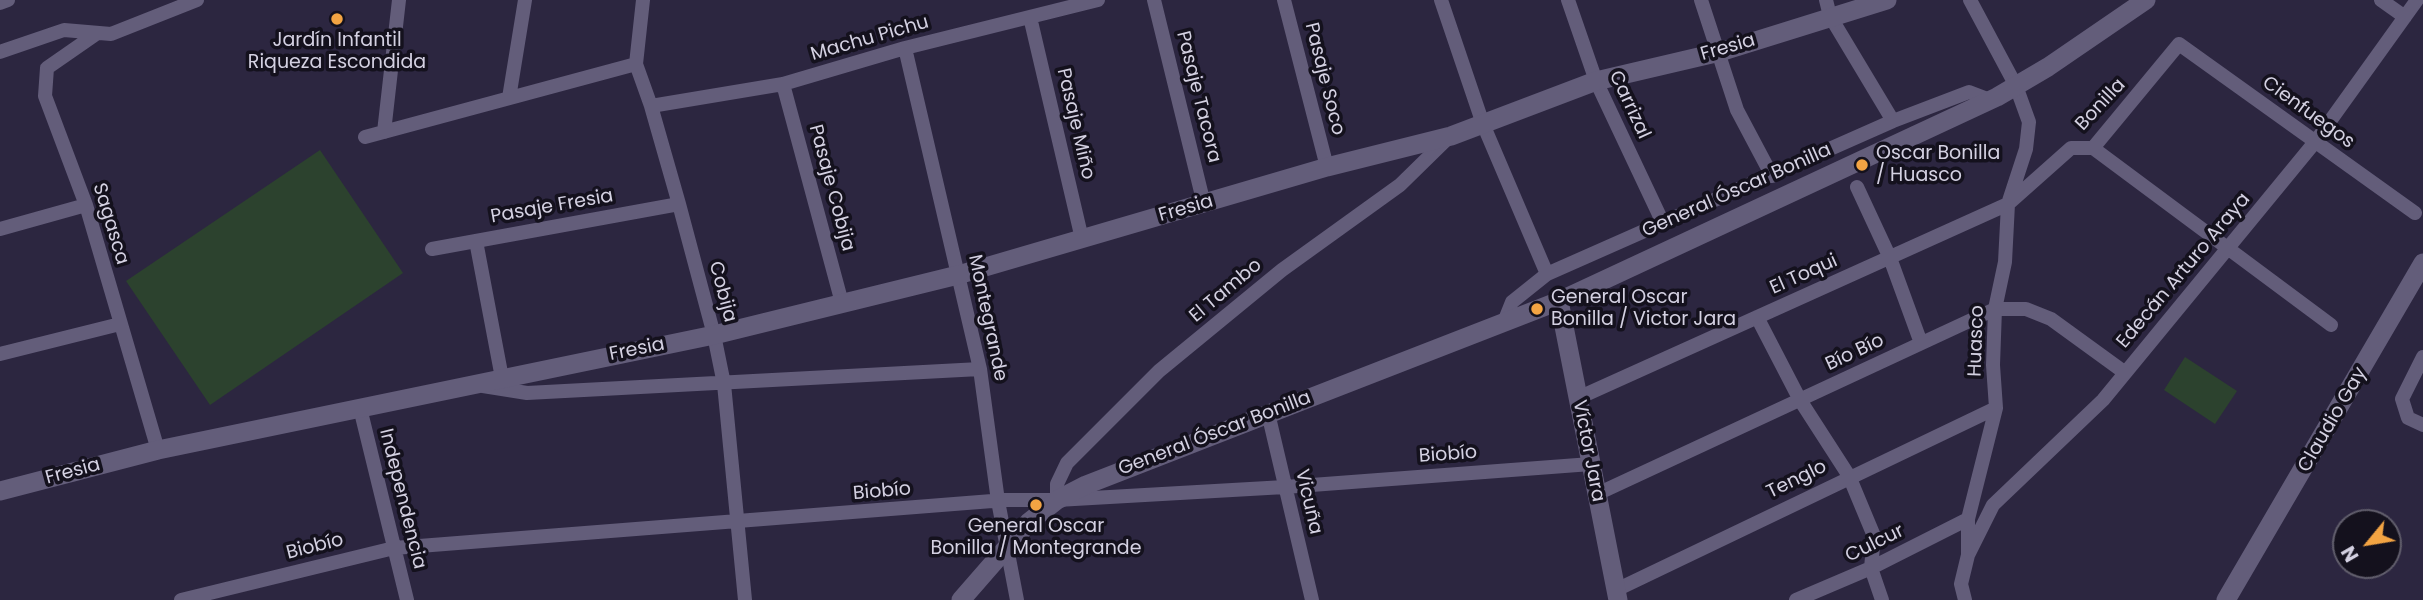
<!DOCTYPE html>
<html>
<head>
<meta charset="utf-8">
<style>
	body { margin:0 }
	#map { position:relative; width:2423px; height:600px; overflow:hidden; background:#2c2640; font-family:Poppins,sans-serif }
	canvas { display:block }
	.north { position:absolute; left:2332px; top:509px; width:70px; height:70px; box-sizing:border-box; background:#14111d; border:2px solid #615e6c; border-radius:50%; rotate:240deg; font-size:19px; font-weight:700; line-height:28px; text-align:center; color:#d4d1e2 }
	.north::after { content:''; display:block; margin:auto; width:24px; height:32px; background:#f3a443; clip-path:polygon(50% 0,100% 100%,50% 72%,0 100%) }
</style>
</head>
<body>
<div id="map">
<canvas width="2423" height="600"></canvas>
<div class="north">N</div>
</div>
<script>
const context = document.querySelector('canvas').getContext('2d');
context.lineJoin = 'round';
function fill(path, color) { context.fillStyle = color; context.fill(path, 'evenodd'); }
function trace(path, color, width, dash) { context.strokeStyle = color; context.lineWidth = width; context.lineCap = dash ? 'butt' : 'round'; context.setLineDash(dash || []); context.stroke(path); }
function drawText(font, color, halo, rows, align = 'center') {
  context.font = font + ' Poppins,sans-serif'; context.lineWidth = 7; context.setLineDash([]); context.textBaseline = 'middle'; context.strokeStyle = halo; context.fillStyle = color; for (const [text, x, y, turn = 0] of rows) {
    context.save(); context.translate(x, y); context.rotate((+turn || 0) * Math.PI / 180); context.textAlign = isNaN(turn) ? turn : align; if (halo) context.strokeText(text, 0, 0); context.fillText(text, 0, 0); context.restore();
  }
}
fill(new Path2D(`
	M320,150L403,273L210,405L126,281Z
	M2185,357L2237,391L2215,424L2164,390Z`), '#2c422e');
trace(new Path2D(`
	M643,0L636,64L651,106L679,204L714,335L724,384L745,600
	M1154,0L1204,204
	M1284,0L1327,167
	M1441,0L1483,124L1547,274
	M1568,0L1596,81L1663,223
	M1701,0L1737,110L1772,176
	M1826,0L1830,16L1893,121
	M2381,0L2405,17
	M0,3L8,0
	M1030,17L1082,239
	M96,34L47,68L45,96L86,205L158,450
	M905,48L980,369L998,501L1017,600
	M0,52L64,30L111,34L197,0
	M783,84L842,303
	M509,98L525,0
	M651,106L783,84L905,48L1098,0
	M384,132L399,0
	M365,137L636,64
	M2093,148L2331,325
	M1857,187L1890,258L1921,343
	M0,229L86,205
	M476,241L502,378
	M432,249L679,204
	M1757,317L1800,400L1849,476L1874,536L1871,568L1882,600
	M1504,322L1512,302L1547,274L1893,121L1969,92L1990,100
	M0,354L120,324
	M2423,357L2402,399L2408,418L2423,425
	M483,386L527,393L980,369
	M1578,398L2008,204L2071,148H2093L2179,44L2415,213
	M360,408L407,600
	M1268,413L1312,600
	M1597,494L1995,309H2026L2051,319L2124,372
	M1057,500V484L1067,463L1159,371L1282,270L1400,185L1448,138
	M1968,555L1993,505L2103,400L2315,142L2417,0
	M1616,590L1996,408
	M181,600L394,548L1005,500H1057L1285,487L1591,464
	M1796,600L1871,568L1968,519
	M1965,600L1961,584L1968,555V519L1996,408L1993,365L1995,309L2005,262L2008,204L2026,149L2029,122L2016,86L1970,0`), '#635d7a', 14);
trace(new Path2D(`
	M1559,301L1618,600
	M0,491L158,450L714,335L958,275L1327,167L1451,136L1596,81L1720,52L1887,0
	M961,600L1029,522L1057,500L1086,485L1559,301L1997,97L2048,67L2146,0
	M2226,600L2423,263`), '#635d7a', 19);
for (const [x, y, r, color] of [
	[337,19,7,"#f3a443"],
	[1862,165,7,"#f3a443"],
	[1537,309,7,"#f3a443"],
	[1036,505,7,"#f3a443"]
]) { const dot = new Path2D(); dot.arc(x, y, r, 0, 2 * Math.PI); context.fillStyle = color; context.fill(dot); trace(dot, '#14111d', 2.5); }
drawText('19px', '#d4d1e2', '#14111d', [
	["Machu Pichu",870,39,-16],
	["Fresia",1728,48,-16],
	["Pasaje Soco",1324,79,76],
	["Pasaje Tacora",1198,97,76],
	["Carrizal",1629,105,65],
	["Bonilla",2101,105,-47],
	["Cienfuegos",2308,113,36],
	["Pasaje Miño",1075,124,77],
	["Pasaje Cobija",831,188,75],
	["General Óscar Bonilla",1737,191,-24],
	["Pasaje Fresia",552,207,-10],
	["Fresia",1186,209,-16],
	["Sagasca",110,224,73],
	["Edecán Arturo Araya",2184,271,-50],
	["El Toqui",1804,275,-24],
	["El Tambo",1226,291,-40],
	["Cobija",722,292,75],
	["Montegrande",987,318,78],
	["Huasco",1977,341,-88],
	["Fresia",637,350,-11],
	["Bío Bío",1855,353,-25],
	["Claudio Gay",2333,420,-60],
	["General Óscar Bonilla",1215,434,-21],
	["Víctor Jara",1588,451,79],
	["Biobío",1448,455,-4],
	["Fresia",73,472,-15],
	["Tenglo",1797,480,-26],
	["Biobío",882,492,-5],
	["Independencia",402,499,76],
	["Vicuña",1308,502,77],
	["Culcur",1875,544,-26],
	["Biobío",315,547,-14]
]);
drawText('19px', '#d4d1e2', '#14111d', [
	["Jardín Infantil",337,41],
	["Riqueza Escondida",337,63],
	["Oscar Bonilla",1876,154,"left"],
	["/ Huasco",1876,176,"left"],
	["General Oscar",1551,298,"left"],
	["Bonilla / Victor Jara",1551,320,"left"],
	["General Oscar",1036,527],
	["Bonilla / Montegrande",1036,549]
]);
</script>
</body>
</html>
